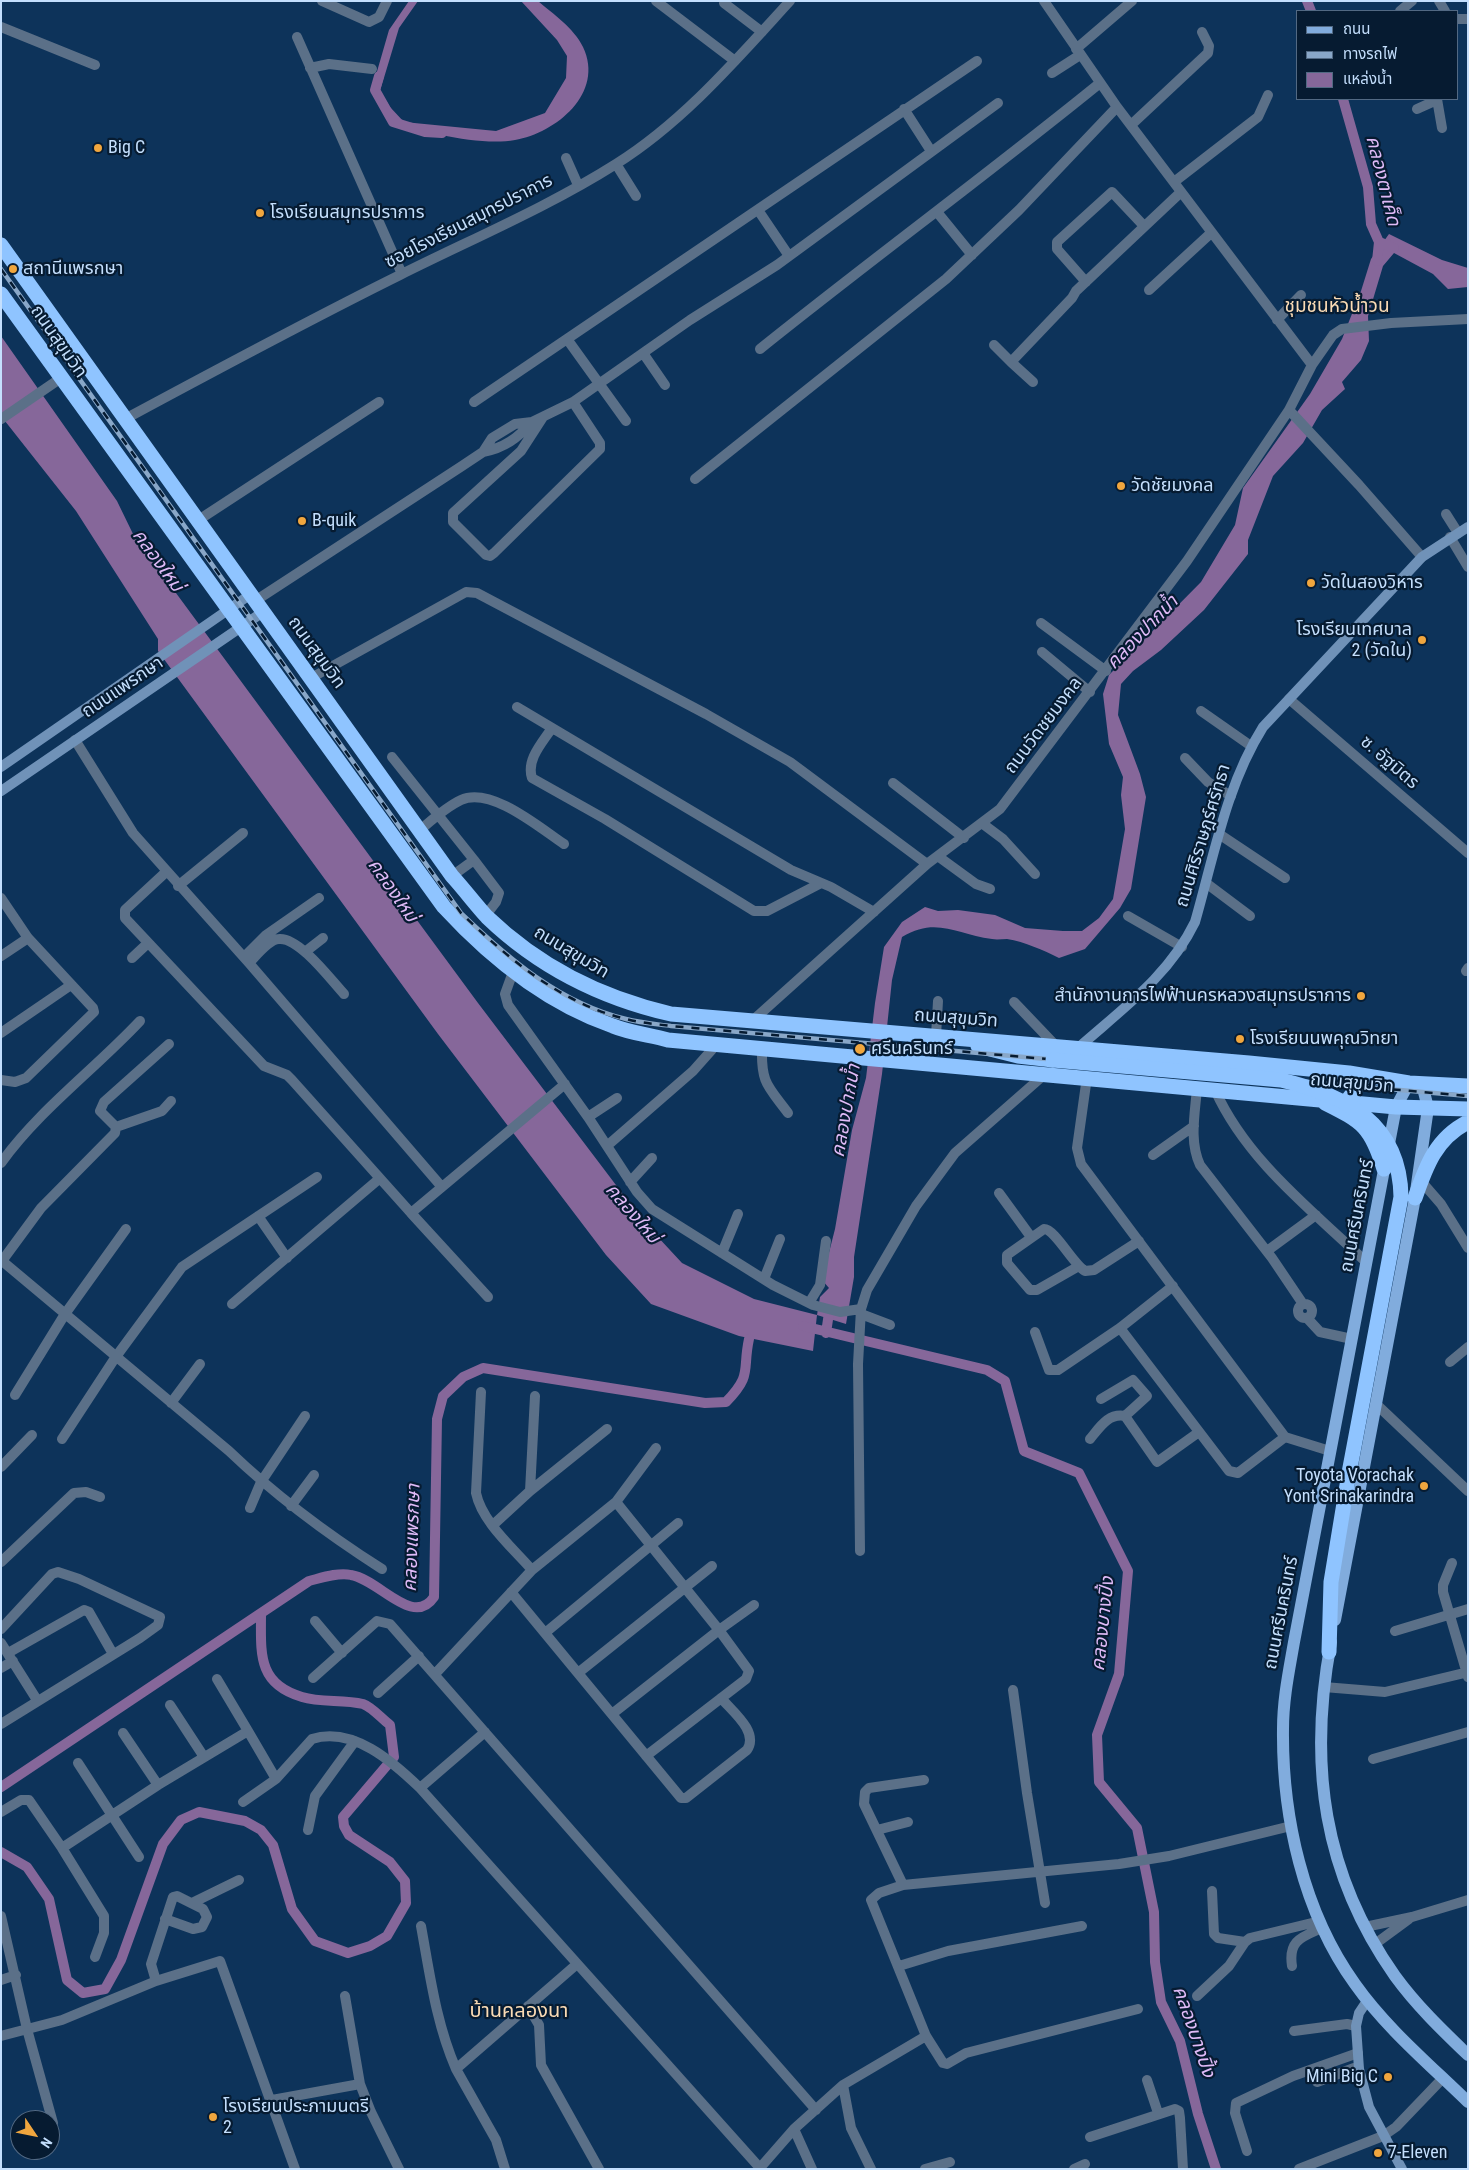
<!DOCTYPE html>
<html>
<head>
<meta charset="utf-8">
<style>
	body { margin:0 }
	#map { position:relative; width:1469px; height:2170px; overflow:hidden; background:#0d335a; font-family:"Roboto Condensed","Noto Sans Thai",sans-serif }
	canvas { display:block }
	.frame { position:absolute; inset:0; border:2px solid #c4dffd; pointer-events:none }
	.legend { position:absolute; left:1296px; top:10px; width:162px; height:90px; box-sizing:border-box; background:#061b31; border:1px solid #526983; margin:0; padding:6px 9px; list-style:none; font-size:15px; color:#c4dffd }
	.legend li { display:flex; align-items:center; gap:10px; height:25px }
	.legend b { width:25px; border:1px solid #526983 }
	.north { position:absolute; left:10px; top:2110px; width:50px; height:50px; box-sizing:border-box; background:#061b31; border:1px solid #526983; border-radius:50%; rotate:124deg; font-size:14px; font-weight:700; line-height:20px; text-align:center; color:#c4dffd }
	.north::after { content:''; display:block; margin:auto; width:18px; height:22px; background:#f0a63e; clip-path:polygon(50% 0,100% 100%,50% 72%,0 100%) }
</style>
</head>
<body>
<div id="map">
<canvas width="1469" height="2170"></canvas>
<div class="frame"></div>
<ul class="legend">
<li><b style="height:6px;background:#81acdd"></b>ถนน</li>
<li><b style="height:6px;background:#89a7c8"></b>ทางรถไฟ</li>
<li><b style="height:14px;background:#86679a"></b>แหล่งน้ำ</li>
</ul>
<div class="north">N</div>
</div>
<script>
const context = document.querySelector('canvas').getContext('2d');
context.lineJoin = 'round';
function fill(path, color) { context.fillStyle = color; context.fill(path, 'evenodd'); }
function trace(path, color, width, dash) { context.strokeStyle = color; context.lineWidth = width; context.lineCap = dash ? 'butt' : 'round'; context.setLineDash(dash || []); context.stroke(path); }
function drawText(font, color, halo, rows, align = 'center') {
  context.font = font + ' "Roboto Condensed","Noto Sans Thai",sans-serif'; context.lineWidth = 4.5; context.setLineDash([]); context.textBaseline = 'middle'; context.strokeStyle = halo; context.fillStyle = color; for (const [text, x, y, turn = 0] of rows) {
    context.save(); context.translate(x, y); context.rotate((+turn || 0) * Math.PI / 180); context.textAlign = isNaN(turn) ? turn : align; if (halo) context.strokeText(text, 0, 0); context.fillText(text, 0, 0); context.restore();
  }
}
fill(new Path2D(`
	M409,1H418L399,28L380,91L390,107L404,122L496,131L545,113L566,78L567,56L557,40L521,1H538C553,14 574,28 583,47C605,93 556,133 515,140C481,146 423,133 392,120L375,90L376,75L389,30Z
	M1389,234L1442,260L1468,268V287L1448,289L1433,274L1394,253L1383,266L1368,316L1369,341L1361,360L1342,382L1345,389L1322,410L1303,443L1273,476L1248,540V554L1204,610L1161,650L1133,671L1121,684L1118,715L1140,774L1146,797L1131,889L1120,908L1085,949L1059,958C1043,950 1025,942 1007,939C1002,939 997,940 992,939C957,935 937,916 902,937L892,980L882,1074L854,1257V1277L846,1324L817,1315L813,1351L739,1336L651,1304L606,1255L438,1034L158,651V639L76,511L1,416V336L117,501L134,536L478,1003L644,1222L682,1263L754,1299L817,1315L820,1297L829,1288L822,1280L835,1229L852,1130L866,1078L875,1003L884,947L902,922L925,907L938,911L958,910L995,915L1025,928L1063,931H1082L1099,918L1113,899L1125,829L1121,795L1123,777L1109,744L1103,694L1109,675L1201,582L1235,525L1243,488L1310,394L1342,339L1361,291L1371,259Z`), '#86679a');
trace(new Path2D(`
	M1307,1L1311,11
	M379,76L375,90L393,122L425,132L442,133
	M1343,99L1368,187L1371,224L1379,242
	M1377,261L1379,242L1394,248
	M803,1326L987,1370L1005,1381L1024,1451L1079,1473L1128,1571L1119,1674L1097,1735L1099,1782L1137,1828L1154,1912L1155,1962L1161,2002L1180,2041L1198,2114L1216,2169
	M826,1333L830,1306
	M1,1787L309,1581C321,1578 338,1572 351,1575C380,1580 413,1628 434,1597L437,1419L443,1396L463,1377L483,1368L705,1403L726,1402C753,1374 742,1371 749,1339
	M1,1852L27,1867L49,1899L67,1980L83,1993L105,1989L121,1960L163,1844L181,1820L199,1812L245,1821L261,1830L273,1845L292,1909L315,1941L348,1953L370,1946L387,1936L406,1903L405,1881L390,1862L349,1835L344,1826L343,1817L394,1757L390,1725C382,1719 372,1707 363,1704C343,1699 321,1703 302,1697C257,1684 261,1653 261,1614`), '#86679a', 10);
trace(new Path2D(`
	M322,1L369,22L379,17L387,1
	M656,1L735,61
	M1044,1L1117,107L1312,365
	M1439,1L1445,11
	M724,3L762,32
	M1400,11L1412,1
	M1458,19H1468
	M1,27L95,65
	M297,37L402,274
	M1076,49L1132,1
	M310,68L329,64L372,69
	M1052,73L1080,55
	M1437,99L1442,128
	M904,109L931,151
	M1417,109L1437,100
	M1131,125L1208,53L1209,46L1202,32
	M566,158L578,185
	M616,164L636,196
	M1174,182L1258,117L1268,95
	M758,210L789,256
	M937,212L972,255
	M1086,282L1057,249V242L1112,192L1144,226
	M1149,290L1211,233
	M1277,320L1301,295
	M567,339L626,421
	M994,345L1011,362
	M760,349C872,259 988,174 1100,83
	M643,353L665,385
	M1033,382L1011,362L1072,298L1076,291L1181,192
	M474,402L977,61
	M1289,410L1359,485L1422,557
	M543,417L521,451L453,513V522L486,555L490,556L494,553L600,449V443L573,402
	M1,419L61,378
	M125,419C216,370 307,321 400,275C472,239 548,207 616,164C683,122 737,59 790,1
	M483,452C504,448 518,438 532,422
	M695,479L946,279L1019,210L1117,107
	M1446,514L1458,533
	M197,521L379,402
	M1450,537L1468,567
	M255,601L462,466L483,452L492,438L515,424L532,422L573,402L690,320L777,265L998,103
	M1041,623L1106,671
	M1042,652L1090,692
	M311,678L466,592L477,593L706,714L790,762L927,864
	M1289,699L1468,853
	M517,707L791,870L831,887L874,912
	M1201,711L1251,746
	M552,728C542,743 526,760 532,778L605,819L754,911H767L821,883
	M75,740L133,833L249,963L441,1186
	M392,757L474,860L452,876
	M1185,758L1208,782L1231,796
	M893,783L964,838
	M983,824L1003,839L1035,874
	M420,830C433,819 446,807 461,800C491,786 540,828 564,844
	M1219,834L1285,878
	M939,857L976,884L990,889
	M474,860L499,893L496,902L486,915
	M166,872L125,910V918L264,1066L287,1075L292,1080L411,1213L565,1084
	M1206,883L1250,916
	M178,886L243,833
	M1,898L28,938L93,1008L94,1012L26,1078L15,1082L1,1080
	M1128,916L1182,947
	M305,952L323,938
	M1,956L28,938
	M244,957L266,935L319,898
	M132,958L148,943
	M249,963C256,956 269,939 279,939C299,937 331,980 344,994
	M1466,971L1468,968
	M513,972L505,994L508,1005L588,1117L637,1192L652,1209L773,1285L813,1305L840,1312L861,1309
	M1014,1002L1056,1046
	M751,1022L927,864L1000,809L1187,561L1289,410L1312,365L1333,335L1342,329L1391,323L1468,319
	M1,1033L71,985
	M936,1036L938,1001
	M762,1048C761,1084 768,1086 788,1113
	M1087,1077L1077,1148L1081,1164L1285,1437L1330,1451
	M1197,1088C1195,1114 1189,1141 1200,1165L1272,1258L1303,1304
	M1215,1090C1247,1161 1312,1210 1367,1263
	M588,1117L617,1098
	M116,1127L162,1111L171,1101
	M608,1145L693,1071L717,1044
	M1153,1155L1194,1126
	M1,1163C39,1110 95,1069 140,1021
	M1421,1181L1441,1204L1468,1248
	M630,1182L652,1158
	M999,1193L1031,1237
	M411,1213L488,1297
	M258,1216L287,1258
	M1267,1251L1316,1215
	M722,1253L738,1214
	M1,1260L229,1451C276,1496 327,1534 382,1569
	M2,1261L41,1208L115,1133L116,1127L100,1111L104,1102L169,1044
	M1079,1266L1037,1290H1030L1007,1263V1255L1044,1229C1055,1229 1073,1264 1085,1271L1094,1270L1139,1241
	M764,1279L780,1239
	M809,1303L820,1285L826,1241
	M1298 1311a7 7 0 1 1 14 0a7 7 0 1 1-14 0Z
	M232,1304L379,1179
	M861,1314L890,1325
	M1307,1318L1320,1332L1352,1339
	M1120,1328L1229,1471L1238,1473L1285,1437
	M1035,1332L1049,1370H1058L1120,1328L1173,1286
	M1450,1362L1468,1347
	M481,1392L476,1493C482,1522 513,1548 532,1570
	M15,1395L65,1314L126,1229
	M1101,1399L1133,1380L1147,1396L1125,1416
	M171,1403L200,1364
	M1376,1404L1468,1491
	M62,1439L115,1358L182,1267L317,1177
	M1090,1439C1100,1427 1108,1413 1125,1416L1157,1462L1199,1432
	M1,1467L32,1435
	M530,1491L535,1396
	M616,1502L719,1630L749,1671L746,1679L646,1756
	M291,1506L314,1475
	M250,1508L261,1482L305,1416
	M493,1525L530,1491L607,1429
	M860,1551L858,1364L861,1309L867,1290L916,1206L955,1153L1045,1074
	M1,1562L74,1493L86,1492L100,1497
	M1452,1563L1443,1585V1592L1468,1677
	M511,1592L681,1798H686L747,1750C759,1732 733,1712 721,1698
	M315,1621L342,1653
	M1,1629L52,1574L58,1572L79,1579L160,1617L158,1625L140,1638L1,1724
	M1395,1631L1468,1609
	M545,1633L678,1523
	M1,1643L37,1700
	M8,1653L84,1610L89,1612L113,1654
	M1,1668L13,1661
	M578,1673L712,1566
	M435,1674L532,1570L616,1502L656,1448
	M313,1678L377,1621L390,1624L816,2110
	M217,1679L248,1731
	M1324,1687L1385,1692L1468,1672
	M1013,1690L1027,1793L1045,1903
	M378,1693L419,1656
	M170,1705L204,1757
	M612,1714L719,1630L754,1605
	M123,1733L158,1785
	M1373,1759L1468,1732
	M78,1763L139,1857
	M420,1788L485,1732
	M243,1802L276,1779
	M1,1812L21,1800H29L62,1848
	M308,1830L315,1796L355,1741
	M877,1830L908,1822
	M903,1885L864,1804L865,1792L869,1788L924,1780
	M1212,1891L1214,1934L1218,1938L1245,1942
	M192,1903L239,1880
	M1,1916L27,2029L53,2123
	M421,1926C430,1975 436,2023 456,2069
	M1365,1927L1412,1917L1468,1900
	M1375,1944L1409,1919
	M95,1957L104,1933V1916L62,1848L158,1785L248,1731L276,1779L312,1739C353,1726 393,1762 420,1788L760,2168
	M899,1966L948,1951L1082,1926
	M1292,1966C1288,1940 1302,1937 1322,1928
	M1,1980L16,1975
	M156,1981L151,1964L173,1897L177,1896L203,1909L207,1917L202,1927L193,1929L165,1919
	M345,1996L360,2084
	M1197,1996L1229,1966L1245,1942L1250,1938L1320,1921
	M528,2006L539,2025L541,2065L599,2169
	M1138,2009L966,2053L947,2064L943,2063L926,2036L871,1900L879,1893L903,1885L1119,1864L1169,1856L1291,1826
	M1294,2031L1347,2024L1356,2026
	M1,2036L62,2020L156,1981L220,1961L295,2169
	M1147,2080L1158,2113
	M1317,2082L1354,2068L1359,2069
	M843,2085L851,2128L871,2169
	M272,2100L360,2084L371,2112L399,2169
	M794,2129L812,2169
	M1090,2137L1175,2109L1179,2111L1180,2118L1183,2169
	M1247,2151L1235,2113L1236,2103L1293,2076L1358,2053
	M505,2169L496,2140L456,2069L577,1964
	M759,2169L794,2129L843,2085L926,2036
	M925,2169L950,2162
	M1074,2169L1085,2164
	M1299,2169L1383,2136L1396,2127L1443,2078`), '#5b7088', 10);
trace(new Path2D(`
	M1,767L251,594
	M1,791L263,612
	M1078,1048C1122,1009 1169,976 1195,922C1214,856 1226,786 1263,727L1422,557L1468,527
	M1367,2001L1359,2013L1356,2026L1359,2069L1369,2107L1402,2169`), '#7092b8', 10);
trace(new Path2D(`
	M1409,1083L1396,1107L1294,1642C1289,1671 1283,1699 1283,1729C1282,1816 1303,1912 1355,1984C1386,2028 1429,2064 1468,2102
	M1335,1620L1415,1198L1428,1108L1422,1084
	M1331,1642C1308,1764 1323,1874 1395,1976C1416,2005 1442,2030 1468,2055`), '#81acdd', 12);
trace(new Path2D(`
	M1,245L452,876C464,889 475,904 487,917C539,967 601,998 671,1014L1249,1063L1349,1073L1409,1083L1468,1086
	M1,294L444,907C491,958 546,1003 613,1026C630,1033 650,1035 668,1040L1396,1107L1468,1109
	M978,1046L1018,1056L1053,1060
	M1346,1102L1356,1089L1355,1080L1349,1073
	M1325,1103C1363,1122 1371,1127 1384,1169
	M1415,1198C1426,1166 1436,1138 1468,1122
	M1329,1652L1331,1582L1349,1473`), '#8fc4ff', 15);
const rail = new Path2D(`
	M1,269L461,913C509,959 560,1003 626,1019C641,1023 656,1024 671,1026L1468,1096`);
trace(rail, '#89a7c8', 4.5);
trace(rail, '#061b31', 2.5, [8]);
trace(new Path2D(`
	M1053,1060L1281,1080C1345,1095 1400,1123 1401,1197L1349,1473`), '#8fc4ff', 15);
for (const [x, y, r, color] of [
	[98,148,5,"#f0a63e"],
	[260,213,5,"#f0a63e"],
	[13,269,5,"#f0a63e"],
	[1121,486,5,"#f0a63e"],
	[302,521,5,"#f0a63e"],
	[1311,583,5,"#f0a63e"],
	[1422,640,5,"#f0a63e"],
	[1361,996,5,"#f0a63e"],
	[1240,1039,5,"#f0a63e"],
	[860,1049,6,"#f0a63e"],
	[1424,1486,5,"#f0a63e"],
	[1388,2077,5,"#f0a63e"],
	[213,2117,5,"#f0a63e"],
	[1378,2153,5,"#f0a63e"]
]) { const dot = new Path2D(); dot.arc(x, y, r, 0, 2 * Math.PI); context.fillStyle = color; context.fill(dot); trace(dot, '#061b31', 2); }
drawText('18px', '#c4dffd', '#061b31', [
	["Big C",108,148],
	["โรงเรียนสมุทรปราการ",270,213],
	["สถานีแพรกษา",23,269],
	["วัดชัยมงคล",1131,486],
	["B-quik",312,521],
	["วัดในสองวิหาร",1321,583],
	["โรงเรียนเทศบาล",1412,630,"right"],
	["2 (วัดใน)",1412,651,"right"],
	["สำนักงานการไฟฟ้านครหลวงสมุทรปราการ",1351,996,"right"],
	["โรงเรียนนพคุณวิทยา",1250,1039],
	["ศรีนครินทร์",871,1049],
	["Toyota Vorachak",1414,1476,"right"],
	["Yont Srinakarindra",1414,1497,"right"],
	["Mini Big C",1378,2077,"right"],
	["โรงเรียนประภามนตรี",223,2107],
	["2",223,2128],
	["7-Eleven",1388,2153]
], 'left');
drawText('18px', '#c4dffd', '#061b31', [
	["ซอยโรงเรียนสมุทรปราการ",469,222,-27],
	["ถนนสุขุมวิท",58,342,55],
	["ถนนสุขุมวิท",316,653,54],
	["ถนนแพรกษา",123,688,-34],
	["ถนนวัดชยมงคล",1044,726,-53],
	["ซ. อัฐมิตร",1389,763,41],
	["ถนนศิริราษฎร์ศรัทธา",1204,836,-73],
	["ถนนสุขุมวิท",571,953,31],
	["ถนนสุขุมวิท",956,1019,4],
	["ถนนสุขุมวิท",1352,1084,5],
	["ถนนศรีนครินทร์",1358,1216,-79],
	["ถนนศรีนครินทร์",1282,1613,-79]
]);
drawText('italic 19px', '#dfbaf7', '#061b31', [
	["คลองตาเค็ด",1382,181,76],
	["คลองใหม่",157,561,54],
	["คลองปากน้ำ",1143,633,-46],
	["คลองใหม่",392,891,55],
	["คลองปากน้ำ",847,1111,-80],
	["คลองใหม่",632,1214,49],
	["คลองแพรกษา",413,1538,-88],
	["คลองบางปิ้ง",1104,1624,-84],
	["คลองบางปิ้ง",1193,2032,71]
]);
drawText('19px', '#fadbb5', '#061b31', [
	["ชุมชนหัวน้ำวน",1337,307]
]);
drawText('20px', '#fadbb5', '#061b31', [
	["บ้านคลองนา",519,2012]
]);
</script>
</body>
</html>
